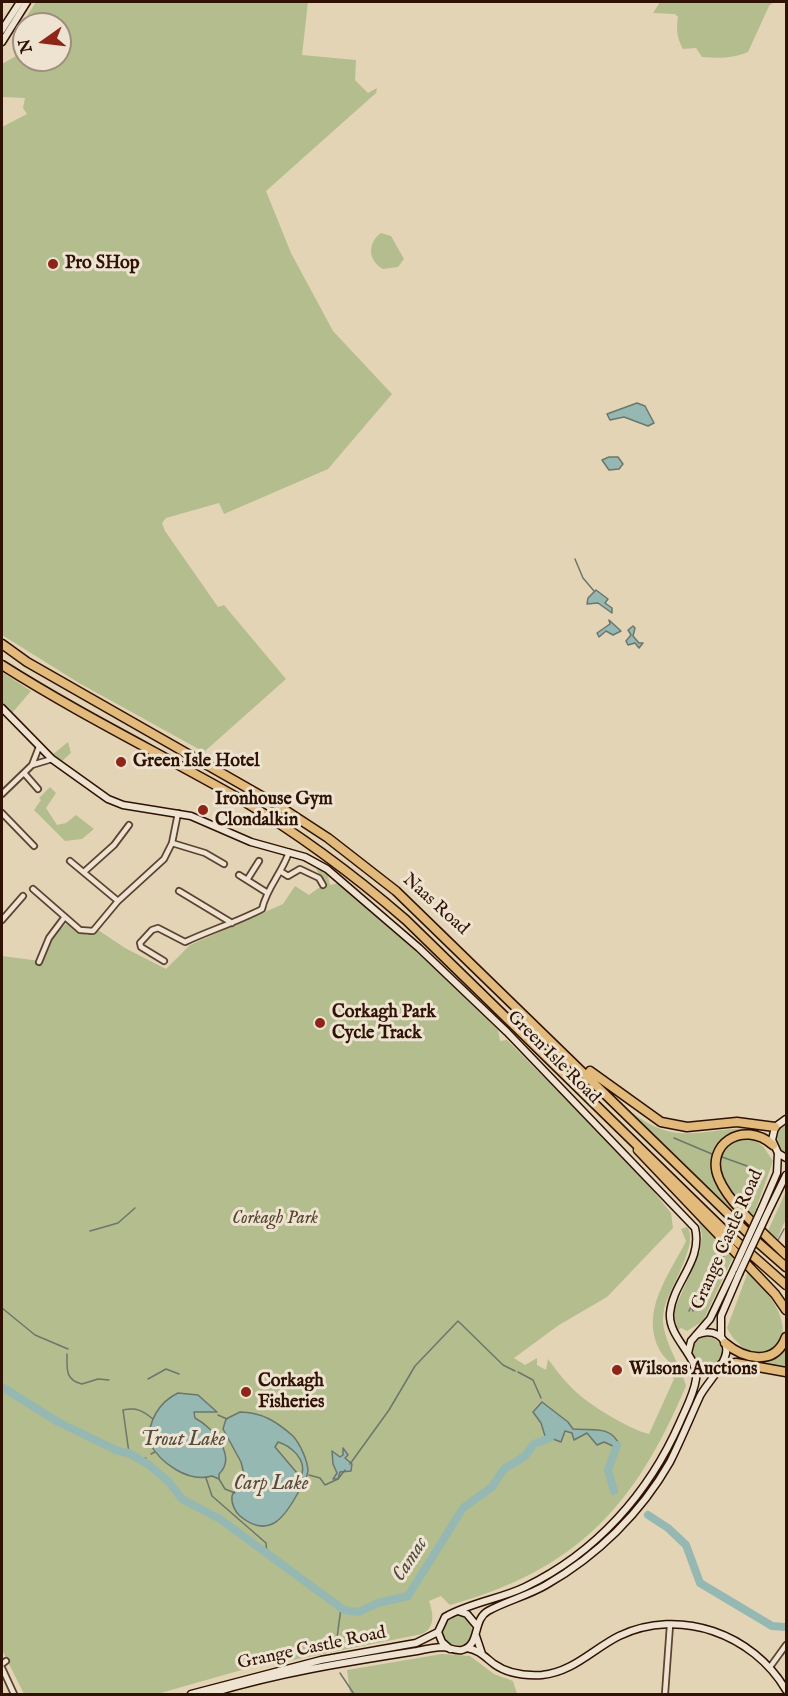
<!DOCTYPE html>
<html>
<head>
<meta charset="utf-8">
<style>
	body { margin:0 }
	#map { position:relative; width:788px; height:1696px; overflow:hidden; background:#e3d4b6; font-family:"IM FELL English",serif }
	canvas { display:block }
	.frame { position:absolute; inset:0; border:3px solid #2f1203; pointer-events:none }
	.north { position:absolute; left:12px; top:12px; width:60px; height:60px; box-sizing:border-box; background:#ede3d0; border:2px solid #a18f7e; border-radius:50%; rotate:256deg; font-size:16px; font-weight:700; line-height:24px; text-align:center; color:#2f1203 }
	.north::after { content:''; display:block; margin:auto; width:21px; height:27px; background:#8f2418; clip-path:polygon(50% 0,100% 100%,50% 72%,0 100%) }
</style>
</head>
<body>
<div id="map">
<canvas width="788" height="1696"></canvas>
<div class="frame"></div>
<div class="north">N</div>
</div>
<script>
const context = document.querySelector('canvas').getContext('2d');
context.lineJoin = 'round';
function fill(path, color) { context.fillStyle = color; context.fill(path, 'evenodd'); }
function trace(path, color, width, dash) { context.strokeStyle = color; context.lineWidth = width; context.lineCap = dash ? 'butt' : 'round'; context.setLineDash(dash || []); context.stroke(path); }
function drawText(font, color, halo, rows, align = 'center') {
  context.font = font + ' "IM FELL English",serif'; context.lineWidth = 6; context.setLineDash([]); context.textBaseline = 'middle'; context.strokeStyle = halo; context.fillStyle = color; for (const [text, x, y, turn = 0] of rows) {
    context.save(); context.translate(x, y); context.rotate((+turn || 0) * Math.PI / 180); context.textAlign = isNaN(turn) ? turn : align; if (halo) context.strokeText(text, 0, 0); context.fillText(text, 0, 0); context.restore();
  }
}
fill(new Path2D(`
	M36,2H308L302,55L356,60L355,80L368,93L377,88L376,93L266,191L291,253L333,331L392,394L328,469L224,514L219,503L166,518L162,523L165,531L218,607L224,605L286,679L204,752L79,683L2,635V127L27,114L23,108L25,98L2,97V64L16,56V33ZM24,24H60V60H24Z
	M660,2H774L769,6L748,52C732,59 718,58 702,57L696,48L683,49C677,38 676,29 678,17L675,14L653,13Z
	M381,233L391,236L404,259L398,267L383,269C368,261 367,243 381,233Z
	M2,672L31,691L12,713L2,704Z
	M68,742L71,753L61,762L52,755Z
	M50,787L56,793L46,808L57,825L66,823L76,815L94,829L82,839L65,841L34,810L41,800L39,798Z
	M316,869H319L328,876L330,885L339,883L431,965L498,1030L500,1041L507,1040L638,1172L671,1213L673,1228L607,1297L559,1325L514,1358L525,1365L537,1358V1365L546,1370L548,1359C555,1368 561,1377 569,1385C584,1402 628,1429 649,1434L674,1379L668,1367L669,1362C666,1358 662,1355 660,1351C639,1312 669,1275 686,1241L681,1229L687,1227C700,1243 668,1290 664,1310C658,1335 680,1362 686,1386C635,1506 578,1569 450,1605L441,1596L429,1601C433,1613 436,1627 422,1634L238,1671L157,1694H24L2,1650V956L40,961L50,939L67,923L87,935L98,930L125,948L166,969L190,945L283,904L295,886L309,895L320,887H327Z
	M625,1107C673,1146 691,1131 746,1128V1131L732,1134L712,1165L719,1188L750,1223L749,1226Z
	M786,1125V1154C776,1150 774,1139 779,1129Z
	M746,1135L763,1146L773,1161L753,1217C727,1190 698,1158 746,1135Z
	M786,1191V1219L777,1239L768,1231Z
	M698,1219L733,1257L703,1321L687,1331L681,1328L678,1330L674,1316L676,1306L700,1251L702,1235Z
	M748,1272C764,1288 788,1314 782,1339C773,1352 764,1354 749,1354L733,1338L727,1328Z
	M692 1352a15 15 0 1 1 30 0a15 15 0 1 1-30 0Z
	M786,1345V1369L751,1363L752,1360Z
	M442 1631a15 15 0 1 1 30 0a15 15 0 1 1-30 0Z
	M442,1654L470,1656L494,1674L513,1681L517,1694H350L347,1670Z`), '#b4bd8e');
const water = new Path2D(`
	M637,403L645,406L654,423L648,426L624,417L610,420L607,414Z
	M609,457H618L623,464L619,469L609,470L602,460Z
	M596,590L608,599L605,603L612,608V613L598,603L587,604L588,598Z
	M609,620L621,631L613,635L606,631L599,637L597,633L610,624Z
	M633,626L635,628L633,636L639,643H643L639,648L635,643L628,645L626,641L631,635L628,630Z
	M178,1393L198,1395L217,1412H194L195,1418C214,1428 237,1457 219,1474V1479L212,1476C188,1483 160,1463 149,1442C148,1421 159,1402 178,1393Z
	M542,1402L568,1422L573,1429C590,1431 611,1424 620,1446L614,1453L615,1447L604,1442L597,1445L587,1433L574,1440L572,1433L565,1431L561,1442L545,1436L541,1423L533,1412Z
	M240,1412C262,1412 277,1422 293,1436C300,1444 307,1459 308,1470C308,1477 302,1485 299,1491C286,1515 270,1541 240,1516C235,1512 231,1503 232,1496C234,1489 243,1485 245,1478L241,1462L223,1429L226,1419ZM278,1442C291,1446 306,1459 302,1474L297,1473L275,1447Z
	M343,1448L348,1455L345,1458L352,1464L351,1471L340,1472L338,1479H333L337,1473L333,1464L332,1451L340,1457L343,1455Z`);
fill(water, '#95b8b2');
trace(water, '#6c766c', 1.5);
trace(new Path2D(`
	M575,559L583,578L594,591
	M674,1138L712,1154
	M722,1157L761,1171
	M90,1231L118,1223L135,1208
	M778,1240L784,1229
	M691,1305L693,1311
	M2,1308L35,1335L68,1349
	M689,1311L717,1255L724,1256
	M67,1354C67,1369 65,1380 82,1384L98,1379L109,1380
	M518,1372L533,1380L541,1398
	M148,1379L166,1369L179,1374
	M218,1415L227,1419
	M129,1453L123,1410C137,1407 143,1411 153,1419
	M151,1454L155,1452
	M141,1460L146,1458
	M350,1464L389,1410L415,1366L458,1321L503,1365L515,1371
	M309,1475L320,1478L325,1485L338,1479L345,1470
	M206,1478L212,1496L266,1543L267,1555
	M219,1479L225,1489L235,1493
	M336,1645L341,1608
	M340,1673L354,1694`), '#6c766c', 1.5);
trace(new Path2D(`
	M2,1387L58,1422L118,1451L129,1453L149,1465L169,1482L182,1499L220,1519L344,1610L359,1612L378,1603L408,1596L463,1508L492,1487L504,1469L525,1456L534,1444L550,1438L552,1430
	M614,1491L608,1470L617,1445
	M648,1515L668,1528L686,1545L700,1583L772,1626L786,1627`), '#95b8b2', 8);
const street = new Path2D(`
	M32,765L39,747
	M24,773L38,789
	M2,794L32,765L52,759
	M2,813L34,846
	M172,843L205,853L224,864
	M70,861L118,901
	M85,871L114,845L129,825
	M280,871L288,876L300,869L319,878L323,885
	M239,875L266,892
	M247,880L259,861
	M33,889L80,930L93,931L118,901L164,859L172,843L178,813
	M179,891L232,923
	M2,920L23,896
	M164,961L141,947L140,943L152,930L158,928L185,942C211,930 237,922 262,909C267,887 282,873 289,852
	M39,962L49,938L64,918
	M2,1664L6,1661
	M770,1667L786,1645
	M2,1668L14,1694
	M665,1694L670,1625`);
const secondary = new Path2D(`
	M2,30L20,2
	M2,42L27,2
	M2,708L52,759L108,799L123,805L191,816L251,842L305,857L327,869L419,948L507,1032L695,1228C703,1261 673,1282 670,1313C668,1338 699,1356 696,1379C694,1394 686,1408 680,1422C649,1493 596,1553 525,1587C500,1599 469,1603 445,1617L438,1632L442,1642L450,1649
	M786,1119L775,1127L772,1140L778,1153L786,1158
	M761,1210L777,1173L778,1153
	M767,1214L786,1175
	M721,1337V1316L739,1274
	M688,1353L691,1341L710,1319L734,1269
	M694,1366L705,1371L715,1369
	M458,1611L467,1614L477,1626
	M476,1636L482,1654
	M467,1648C479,1650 485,1657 494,1664C508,1674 525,1676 542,1675C573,1672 593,1649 619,1636C680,1607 753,1634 786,1690
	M191,1694L321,1660L416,1643L438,1632
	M209,1694C277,1673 347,1662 417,1651C426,1649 435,1647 444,1647C450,1648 455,1651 462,1650C481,1645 472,1620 488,1611C506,1601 527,1596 546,1585C597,1556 641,1513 670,1462C681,1440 690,1418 700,1396C708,1380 742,1351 718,1335C710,1331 704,1332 696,1335`);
const highway = new Path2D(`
	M2,644L27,662L279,806L328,838L396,891L754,1239L786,1267
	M2,665C79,714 161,754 240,799C299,834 354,875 406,920L726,1232L786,1285
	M590,1071L661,1122L687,1127L737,1122L775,1127
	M773,1145C743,1119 704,1145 719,1179C730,1205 766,1235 786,1255
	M638,1150L775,1294L786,1310
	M725,1343C744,1359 775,1367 786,1337
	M721,1365L736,1363L786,1372`);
trace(street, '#5c4230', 8);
trace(secondary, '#2f1203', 9);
trace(highway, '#2f1203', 11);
trace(street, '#ede3d0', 4.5);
trace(secondary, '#ede3d0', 6);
trace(highway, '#e2ba7b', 8);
const secondaryBridge = new Path2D(`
	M734,1269L761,1210
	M739,1274L767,1214`);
trace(secondaryBridge, '#2f1203', 9, []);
trace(secondaryBridge, '#ede3d0', 6);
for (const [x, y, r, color] of [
	[53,264,6,"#8f2418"],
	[121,762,6,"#8f2418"],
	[203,810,6,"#8f2418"],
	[320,1023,6,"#8f2418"],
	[617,1370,6,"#8f2418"],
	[246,1392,6,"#8f2418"]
]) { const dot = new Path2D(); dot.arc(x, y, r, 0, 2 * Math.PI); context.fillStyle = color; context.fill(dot); trace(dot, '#ede3d0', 2); }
drawText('bold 18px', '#2f1203', '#ede3d0', [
	["Pro SHop",65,264],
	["Green Isle Hotel",133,762],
	["Ironhouse Gym",215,800],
	["Clondalkin",215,821],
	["Corkagh Park",332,1013],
	["Cycle Track",332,1034],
	["Wilsons Auctions",629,1370],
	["Corkagh",258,1382],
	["Fisheries",258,1403]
], 'left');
drawText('18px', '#2f1203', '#ede3d0', [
	["Naas Road",435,905,42],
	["Green Isle Road",553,1058,45],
	["Grange Castle Road",728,1240,-66],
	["Grange Castle Road",312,1649,-12]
]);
drawText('italic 18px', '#57452d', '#ede3d0', [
	["Corkagh Park",275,1219]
]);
drawText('italic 20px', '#534c40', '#ede3d0', [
	["Trout Lake",183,1441],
	["Carp Lake",271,1485],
	["Camac",411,1560,-57]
]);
</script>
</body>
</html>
